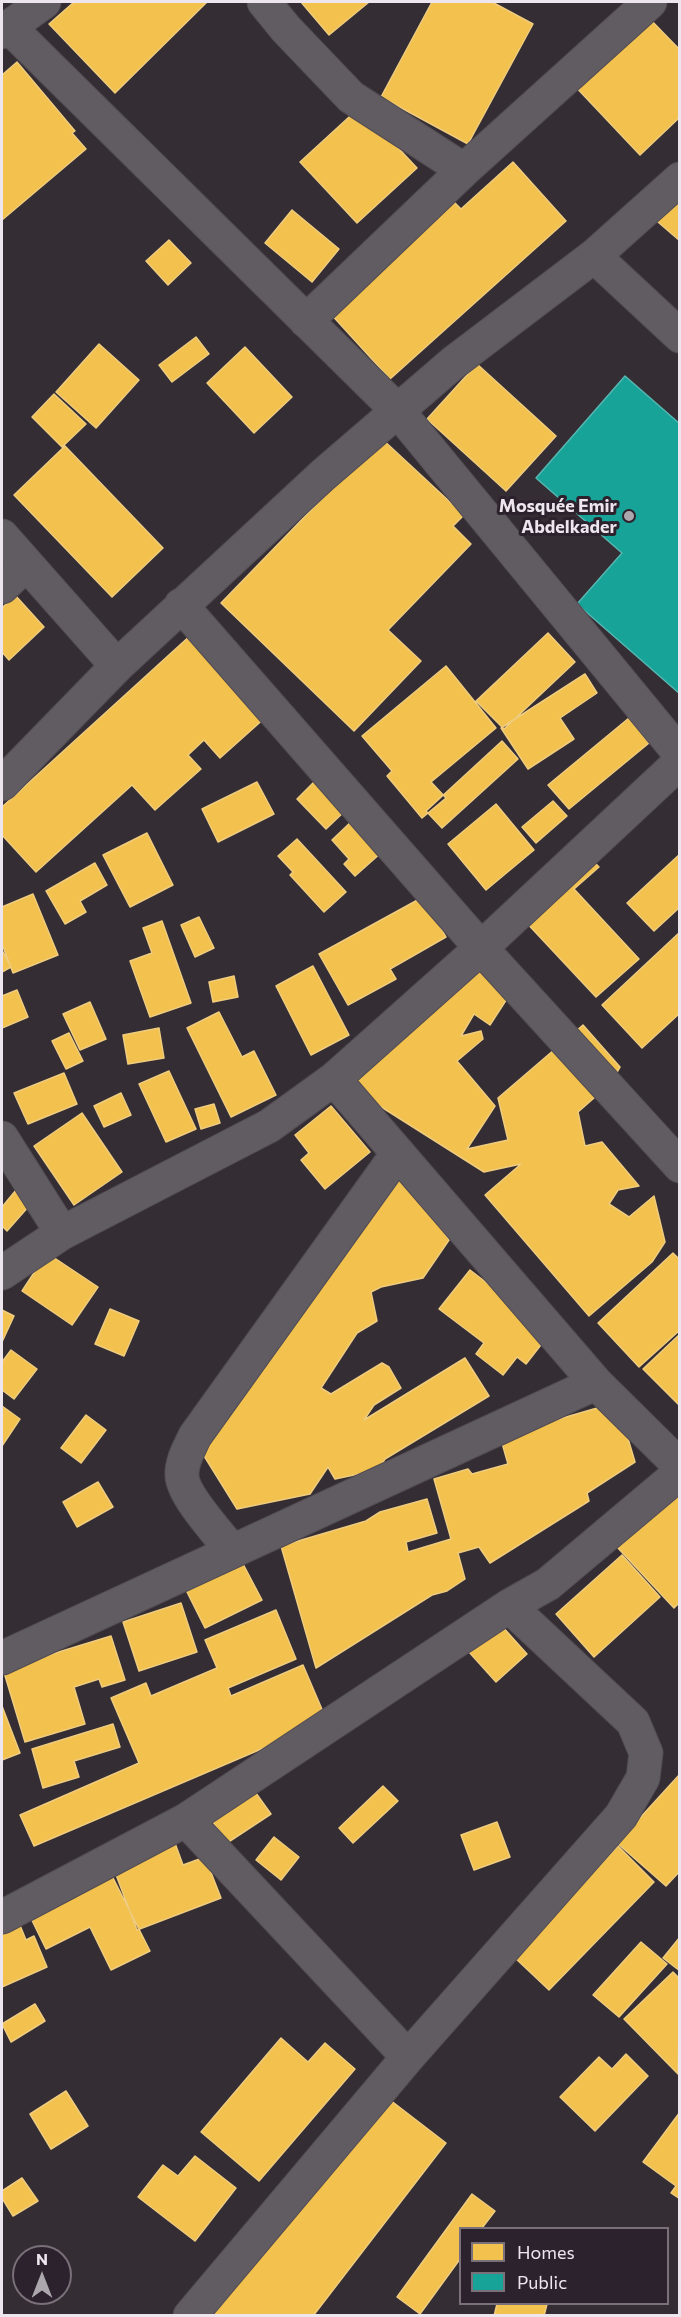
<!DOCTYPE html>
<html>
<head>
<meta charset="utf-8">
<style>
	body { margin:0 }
	#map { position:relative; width:681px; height:2317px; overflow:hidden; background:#342e34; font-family:Commissioner,sans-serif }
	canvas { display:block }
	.frame { position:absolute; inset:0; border:3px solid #ede6ee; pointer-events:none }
	.legend { position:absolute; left:459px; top:2227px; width:210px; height:78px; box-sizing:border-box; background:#2c222d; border:2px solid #79707a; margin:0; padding:8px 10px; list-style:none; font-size:18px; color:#ede6ee }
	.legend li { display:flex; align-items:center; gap:12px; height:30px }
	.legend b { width:30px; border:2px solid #79707a }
	.north { position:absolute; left:12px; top:2245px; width:60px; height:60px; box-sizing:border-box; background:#2c222d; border:2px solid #79707a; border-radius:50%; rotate:0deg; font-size:16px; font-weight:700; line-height:24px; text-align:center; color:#ede6ee }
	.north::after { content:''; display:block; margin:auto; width:21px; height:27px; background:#aca6ad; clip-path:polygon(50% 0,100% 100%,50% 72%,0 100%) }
</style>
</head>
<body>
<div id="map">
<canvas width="681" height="2317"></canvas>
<div class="frame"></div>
<ul class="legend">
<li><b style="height:16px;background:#f2c14e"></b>Homes</li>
<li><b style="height:16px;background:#17a398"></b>Public</li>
</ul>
<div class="north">N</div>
</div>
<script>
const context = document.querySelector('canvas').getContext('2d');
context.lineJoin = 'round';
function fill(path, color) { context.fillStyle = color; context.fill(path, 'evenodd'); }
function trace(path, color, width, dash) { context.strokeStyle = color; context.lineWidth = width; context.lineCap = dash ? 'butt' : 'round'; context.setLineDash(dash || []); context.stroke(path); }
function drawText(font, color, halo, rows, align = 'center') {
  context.font = font + ' Commissioner,sans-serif'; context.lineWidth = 6; context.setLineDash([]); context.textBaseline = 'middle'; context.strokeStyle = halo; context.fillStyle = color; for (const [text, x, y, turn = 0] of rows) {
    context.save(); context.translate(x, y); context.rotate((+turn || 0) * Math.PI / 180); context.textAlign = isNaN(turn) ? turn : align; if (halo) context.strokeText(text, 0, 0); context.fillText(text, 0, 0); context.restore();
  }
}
const homes = new Path2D(`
	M74,2H207L115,93L49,24Z
	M301,2H369L329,35Z
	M432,2H492L533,24L468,144L381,97Z
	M645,14L680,50V117L640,155L572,83Z
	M17,62L75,131L72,133L86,149L2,220V75Z
	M360,107L417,168L357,223L300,162Z
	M513,162L566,221L390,379L329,312L453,201L461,209Z
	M680,186V241L651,216Z
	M292,210L339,249L312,282L265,243Z
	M169,240L191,263L168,285L146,261Z
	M196,337L209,354L172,382L159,365Z
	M99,344L139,380L96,428L56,392Z
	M245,347L292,397L254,433L207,383Z
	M477,364L556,436L506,491L427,419Z
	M54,394L86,424L62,447L32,417Z
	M381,438L464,515L453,526L471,544L388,630L421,661L354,731L221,603Z
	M65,446L163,548L112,597L14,495Z
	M15,595L44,627L9,660L2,652V608Z
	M548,633L575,662L504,729L476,701Z
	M192,634L267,716L220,758L204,740L188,755L201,769L155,810L132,785L36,872L2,835V807Z
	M446,666L496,728L431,782L446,798L422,818L387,776L392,771L362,736Z
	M585,674L597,693L560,718L574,739L528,769L501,728Z
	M629,718L649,743L569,809L548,785Z
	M502,741L518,759L442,828L426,811Z
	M318,778L347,809L326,829L297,799Z
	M257,782L274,814L218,842L202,809Z
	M553,801L567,816L536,843L522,827Z
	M496,804L534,850L486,890L448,844Z
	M353,820L382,852L355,876L344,864L349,859L332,840Z
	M147,833L173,885L130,907L103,855Z
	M297,839L346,892L324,912L290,875L293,872L278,856Z
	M680,854V907L654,931L627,903Z
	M590,858L599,867L574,889L639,959L596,997L523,919Z
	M95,863L107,885L80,901L86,912L65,924L46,891Z
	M33,894L58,955L13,973L2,944V907Z
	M423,897L446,937L390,969L396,979L348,1005L319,954Z
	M199,917L214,948L195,957L181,925Z
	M162,921L191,1003L150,1017L130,961L152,953L143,928Z
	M680,932V1013L642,1048L602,1005Z
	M2,950L11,967L2,972Z
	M487,963L512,991L490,1025L474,1014L461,1036L481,1031L483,1039L457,1061L495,1106L467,1149L508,1140L498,1098L583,1025L620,1067L610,1084L578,1112L585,1146L602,1142L639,1186L618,1190L609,1204L629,1217L654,1196L665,1242L652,1262L589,1316L485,1195L521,1164L484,1172L345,1084Z
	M313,966L349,1035L311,1055L276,986Z
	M234,976L238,997L213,1002L209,982Z
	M17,990L28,1017L2,1028V996Z
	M90,1002L106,1039L80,1050L63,1014Z
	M219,1012L242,1057L254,1051L276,1095L231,1117L187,1028Z
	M159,1028L164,1058L128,1064L123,1035Z
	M69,1033L83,1061L66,1069L52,1041Z
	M169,1071L196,1129L166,1142L139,1084Z
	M64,1073L77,1104L28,1124L14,1093Z
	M121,1093L131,1115L104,1127L94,1106Z
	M214,1104L220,1123L201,1129L195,1109Z
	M331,1106L370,1152L325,1189L301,1160L309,1153L295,1135Z
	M82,1113L122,1172L74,1205L34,1146Z
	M401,1163L449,1240L423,1278L381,1287L371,1292L377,1321L357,1333L321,1388L331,1394L382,1363L389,1367L401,1388L374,1405L364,1420L465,1358L489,1396L385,1459L378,1470L335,1479L328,1467L310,1494L237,1509L201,1451L261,1361L276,1352Z
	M21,1184L37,1197L7,1231L2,1226V1207Z
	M47,1253L98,1287L72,1325L22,1291Z
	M673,1253L680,1260V1330L639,1367L598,1323Z
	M470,1270L551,1332L526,1364L517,1357L503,1375L476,1354L484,1343L439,1309Z
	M110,1309L139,1321L124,1356L95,1344Z
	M2,1310L14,1316L2,1342Z
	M680,1334V1406L643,1369Z
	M11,1350L37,1369L14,1399L2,1390V1362Z
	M611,1404L624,1425L635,1462L587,1493L589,1501L490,1563L479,1547L458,1553L465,1579L447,1591L432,1595L316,1668L281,1546L366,1521L380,1512L427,1499L437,1533L406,1542L408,1552L451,1539L434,1479L468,1469L472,1474L508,1464L500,1436Z
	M2,1406L20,1419L2,1446Z
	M86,1415L106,1430L81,1463L61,1448Z
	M98,1482L113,1507L77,1527L63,1502Z
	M680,1488V1602L674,1608L617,1547Z
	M622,1555L660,1597L594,1657L556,1614Z
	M242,1562L262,1600L205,1628L186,1590Z
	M181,1603L197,1652L139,1671L123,1622Z
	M276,1610L296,1659L228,1688L231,1696L303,1665L327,1721L34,1846L20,1815L139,1763L111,1698L146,1683L151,1696L217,1668L205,1640Z
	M501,1625L527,1654L496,1682L469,1652Z
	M111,1636L125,1680L102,1687L99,1679L74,1687L85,1724L25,1742L3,1669Z
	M2,1706L20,1753L2,1760Z
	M113,1724L120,1747L74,1761L79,1777L43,1788L32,1749Z
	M680,1774V1871L666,1886L617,1843Z
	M383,1786L398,1801L353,1843L339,1828Z
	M253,1789L271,1814L227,1843L210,1818Z
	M497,1822L510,1857L474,1870L461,1835Z
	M172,1835L183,1865L205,1857L221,1898L137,1930L110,1859Z
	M274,1837L299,1857L281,1880L256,1860Z
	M618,1846L654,1882L549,1990L513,1956Z
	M107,1866L150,1951L111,1970L90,1927L46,1949L25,1906Z
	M15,1913L26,1940L34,1936L47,1967L2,1987V1919Z
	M680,1937V1971L663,1958Z
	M641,1942L667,1964L619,2017L593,1995Z
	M673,1972L680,1979L678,2074L624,2019Z
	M35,2004L45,2021L11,2042L2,2024Z
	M281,2038L308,2062L325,2043L355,2069L259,2181L201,2132Z
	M626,2054L648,2076L595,2131L560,2097L599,2057L612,2069Z
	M66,2091L88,2126L51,2149L30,2114Z
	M381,2093L446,2143L313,2316H210Z
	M680,2112V2199L671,2193L676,2186L643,2162Z
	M195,2156L236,2188L195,2241L138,2197L163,2165L178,2176Z
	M22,2178L38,2201L13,2216L2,2198V2191Z
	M472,2194L495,2211L482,2228H460V2259L420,2314L397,2297Z
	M497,2304H547L544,2316H494Z`);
fill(homes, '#f2c14e');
trace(homes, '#f0cc7e', 1.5);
const public = new Path2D(`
	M625,376L680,424V694L577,604L622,553L536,478Z`);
fill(public, '#17a398');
trace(public, '#57b7b2', 1.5);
const street = new Path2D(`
	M264,2L286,29L351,97L464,170
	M9,27L398,411L680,754
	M2,32L44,2
	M594,256L680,336
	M306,321L464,170L650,2
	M2,536L117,666
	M2,587L26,564
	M181,605L481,948L680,1166
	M2,784L117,666L323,475L453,363L594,256L680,179
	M334,1079L596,1383L680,1466
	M2,1138L62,1233
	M2,1273L62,1233L269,1126L334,1079L481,948L680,762
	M232,1551C220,1535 183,1496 182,1476C181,1462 189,1449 195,1436L398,1153
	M2,1658L596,1383
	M186,1820L408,2057
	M2,1917L186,1820L509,1606L548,1584L680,1473
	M190,2316L408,2057L621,1816L643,1778L646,1753L633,1722L509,1606`);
trace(street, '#524c52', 35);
trace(street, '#605c61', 33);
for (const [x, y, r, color] of [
	[629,516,6,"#aca6ad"]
]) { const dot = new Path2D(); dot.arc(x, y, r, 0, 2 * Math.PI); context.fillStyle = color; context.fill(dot); trace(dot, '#2c222d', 2); }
drawText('bold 18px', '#ede6ee', '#2c222d', [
	["Mosquée Emir",617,506],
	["Abdelkader",617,527]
], 'right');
</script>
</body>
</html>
